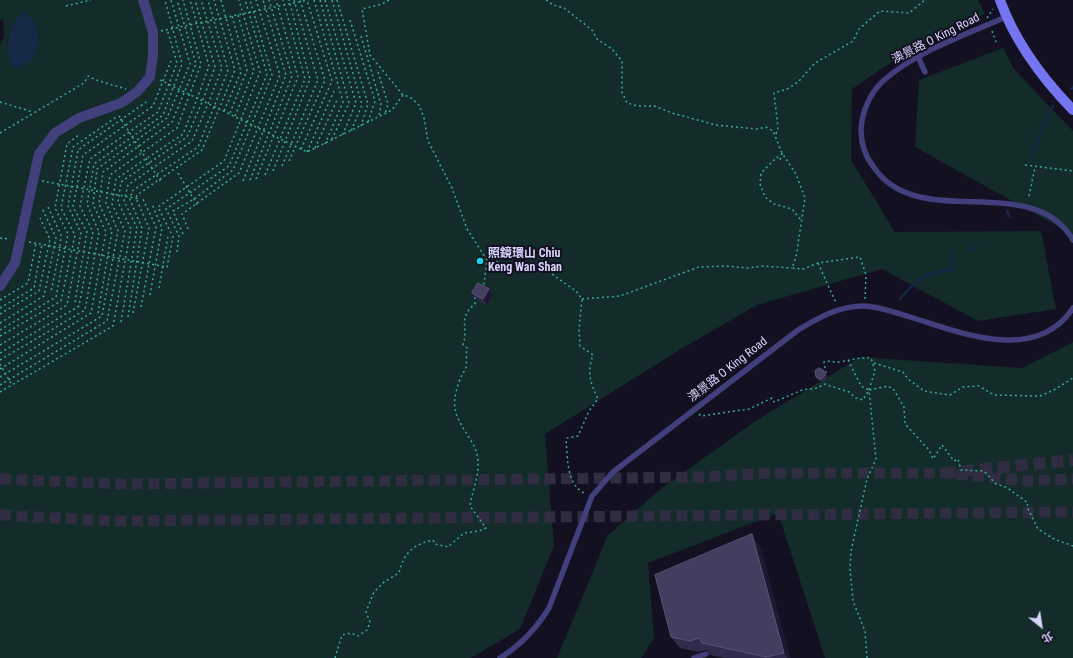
<!DOCTYPE html>
<html>
<head>
<meta charset="utf-8">
<style>
	body { margin:0 }
	#map { position:relative; width:1073px; height:658px; overflow:hidden; background:#121021; font-family:"Roboto Condensed","Noto Sans TC",sans-serif }
	canvas { display:block }
	.north { position:absolute; left:1021px; top:606px; width:40px; height:40px; -webkit-text-stroke:3px #121021; paint-order:stroke; rotate:150deg; font-size:11px; font-weight:700; line-height:16px; text-align:center; color:#d8d4fb }
	.north::after { content:''; display:block; margin:auto; width:14px; height:18px; background:#d8d4fb; clip-path:polygon(50% 0,100% 100%,50% 72%,0 100%) }
</style>
</head>
<body>
<div id="map">
<canvas width="1073" height="658"></canvas>
<div class="north">北</div>
</div>
<script>
const context = document.querySelector('canvas').getContext('2d');
context.lineJoin = 'round';
function fill(path, color) { context.fillStyle = color; context.fill(path, 'evenodd'); }
function trace(path, color, width, dash) { context.strokeStyle = color; context.lineWidth = width; context.lineCap = dash ? 'butt' : 'round'; context.setLineDash(dash || []); context.stroke(path); }
function drawText(font, color, halo, rows, align = 'center') {
  context.font = font + ' "Roboto Condensed","Noto Sans TC",sans-serif'; context.lineWidth = 4; context.setLineDash([]); context.textBaseline = 'middle'; context.strokeStyle = halo; context.fillStyle = color; for (const [text, x, y, turn = 0] of rows) {
    context.save(); context.translate(x, y); context.rotate((+turn || 0) * Math.PI / 180); context.textAlign = isNaN(turn) ? turn : align; if (halo) context.strokeText(text, 0, 0); context.fillText(text, 0, 0); context.restore();
  }
}
fill(new Path2D(`
	M0,0H978L985,14L896,59L852,89L851,160L895,232L1041,231L1056,309L978,321L882,269L757,305L681,349L545,434L554,546L520,629L471,658H0V46L4,36L3,19L0,20ZM25,11C39,21 43,43 33,57L11,63C3,43 8,25 25,11Z
	M1003,48L1014,69L1073,131V235L915,147L919,80Z
	M1073,342V658H825L778,513L648,563L654,638L641,658H557L608,535L662,488L754,422L860,357L1022,368Z`), '#132b29');
fill(new Path2D(`
	M25,11C46,27 43,65 13,69C3,48 6,26 25,11Z`), '#152947');
trace(new Path2D(`
	M1071,89L1073,87
	M1030,156L1053,106
	M1007,210L1009,216
	M972,250L977,244
	M900,299C918,277 926,273 954,269L952,251`), '#152947', 2.5);
trace(new Path2D(`
	M0,479L122,484L701,477L770,473H944L1027,481L1073,479
	M0,515L111,521L1073,512`), '#302d42', 11, [11, 5.5]);
trace(new Path2D(`
	M944,473L1073,460`), '#302d42', 12, [12, 6]);
trace(new Path2D(`
	M221,0L241,72L224,111
	M314,0L343,102L325,144
	M320,0L349,103L331,141
	M325,0L356,103L342,136
	M332,0L362,105L351,131
	M337,0L368,104L361,126
	M389,0L382,4L362,9L370,55L403,95L410,97L419,105L424,118L428,141L452,188L467,229L487,260L484,284L481,287
	M546,0L553,5L564,8L592,30L597,39L612,49L622,61V92L627,103L638,106H654L672,113L716,125L757,129L766,127L773,131L782,153L796,174L805,198L796,257L792,268L803,269L818,263L860,257L866,275L865,299
	M66,6L91,0
	M987,18L993,9
	M350,20L375,101L368,122
	M161,31L308,0
	M992,31L996,42
	M361,36L381,104L379,116
	M378,72L388,104L385,114
	M160,80L307,152L392,110L403,95
	M0,102L33,112
	M230,113L247,70L232,16
	M119,116L161,182
	M235,116L254,70L238,15
	M0,133L84,83L88,76L96,80L126,89
	M776,134L778,128L774,93L787,89L798,82L815,63L853,41L859,29L880,11L909,13L925,0
	M315,148L337,100
	M301,149L332,81L307,0
	M307,152L334,91
	M782,153L780,160L777,157L761,173L760,184L765,197L774,204L792,209L801,220
	M289,161L325,80L300,0
	M1025,165L1073,171
	M282,166L318,80L294,0
	M273,171L310,79L289,0
	M178,173L198,206
	M265,175L305,79L283,0
	M256,179L298,77L276,0
	M250,180L292,76L269,0
	M42,181L140,199
	M243,181L286,75L263,0
	M1029,196L1035,167
	M48,207L61,235L60,248L51,292
	M188,229L182,214L239,173L280,75L256,0
	M183,234L173,211L194,199L233,170L272,75L250,0
	M0,238L10,239
	M29,242L167,267L173,237L158,207L224,161L260,72L239,0
	M177,252L179,236L166,209L229,166L267,74L245,0
	M487,260L492,259L506,266L533,263L549,272L576,291L582,299L579,330L580,346L593,355C587,372 590,383 598,399L589,411L578,436L567,438L566,440C568,460 566,485 586,494
	M818,263L836,303
	M159,288L168,236
	M150,295L162,228L152,204
	M582,299L620,296L699,267L725,266L748,268L761,266L792,268
	M0,300L28,283L36,243
	M75,302L87,232L73,207L83,155L153,106L171,61
	M141,307L156,227L142,197
	M0,308L34,288L42,244
	M98,313L112,231L99,204L103,172L172,122L196,64L177,0
	M133,313L149,228L136,198L137,195L202,150L235,70L214,0
	M0,314L39,291L50,239L40,218
	M128,317L142,228L130,200L132,191L198,147L214,107L228,70L208,0
	M121,322L137,228L124,201L128,185L192,141L208,104L222,68L201,0
	M0,323L44,296L56,238L42,208
	M0,330L56,297L68,234L55,208L67,144L80,134
	M0,336L61,301L75,235L61,208L73,147L118,116
	M0,345L67,305L81,233L68,206L78,150L149,100
	M0,353L79,306L93,232L80,206L90,159L158,112L177,63L167,29
	M0,360L85,310L99,232L87,204L94,164L163,115L182,64L165,0
	M848,360L861,386L869,390
	M874,363L903,372L908,379L924,391L950,395L963,387L979,386L994,395L1040,396L1054,390L1073,378
	M0,364L12,385
	M0,369L91,313L106,232L93,204L97,169L167,118L190,64L171,0
	M826,373L824,362C830,360 834,363 840,362C851,360 860,357 871,358L875,371L869,390L876,459L867,479L851,551L850,569L853,601L865,631L867,658
	M0,377L102,316L118,231L106,203L110,175L177,128L201,64L183,0
	M0,385L107,321L125,231L112,204L116,179L183,134L197,99L209,66L190,0
	M0,392L113,326L131,229L118,202L121,182L187,137L202,102L215,67L195,0
	M699,414L701,416L749,409L772,398L774,402L802,390L818,388L824,384L849,392L856,398L863,400L869,390L888,386L894,390L904,407L905,424L929,450L933,459L942,445L954,461L958,459L961,470L984,471L996,484L1006,487L1028,503L1027,507L1038,529L1054,539L1073,546
	M335,658L342,635L351,633L358,636L367,630L370,622L366,612L374,592L384,582L399,573C404,553 412,545 433,540L435,544L448,547L464,533L479,531L486,528L470,506C473,485 484,468 474,446C468,434 457,422 455,408C453,399 458,383 462,375C463,372 466,370 466,367C467,361 466,354 467,348L463,345C469,328 457,318 475,304V294`), '#3aa9a0', 1.5, [2, 3]);
trace(new Path2D(`
	M1006,17C967,34 915,52 883,81C870,93 862,112 861,129C861,142 865,156 873,166C917,234 1032,169 1073,240
	M918,57L925,72
	M500,658C521,645 536,629 549,608L592,496L613,472L798,330C818,318 839,306 863,306C878,306 893,312 907,316C958,332 1036,365 1073,308
	M694,658L706,654`), '#413f7c', 5.5);
trace(new Path2D(`
	M0,286L15,263L39,154L55,133L79,118L121,103L137,92L150,77L153,55V32L143,0`), '#413f7c', 10);
trace(new Path2D(`
	M1000,0C1015,42 1042,78 1073,110`), '#7675f1', 10);
fill(new Path2D(`
	M472,293L493,295L487,305L476,299Z
	M823,370L826,373L827,378L823,382L818,380L816,377Z
	M760,546L790,658H725L710,655L707,650L698,652L680,648L671,637Z`), '#312b4d');
fill(new Path2D(`
	M489,289L493,295L487,305L483,299Z
	M752,534L760,546L790,658H787L784,653Z`), '#1d1834');
const building = new Path2D(`
	M478,283L489,289L483,299L472,293Z
	M819,368L823,370L825,375L821,379L816,377L815,371Z
	M752,534L784,653L766,657L702,643L699,638L690,641L671,637L655,575Z`);
fill(building, '#433d60');
trace(building, '#5a5578', 1);
for (const [x, y, r, color] of [
	[480,261,4,"#17d4e4"]
]) { const dot = new Path2D(); dot.arc(x, y, r, 0, 2 * Math.PI); context.fillStyle = color; context.fill(dot); trace(dot, '#121021', 1.5); }
drawText('12px', '#d8d4fb', '#121021', [
	["澳景路 O King Road",936,39,-27],
	["澳景路 O King Road",728,370,-38]
]);
drawText('bold 12px', '#d8d4fb', '#121021', [
	["照鏡環山 Chiu",488,254],
	["Keng Wan Shan",488,268]
], 'left');
</script>
</body>
</html>
